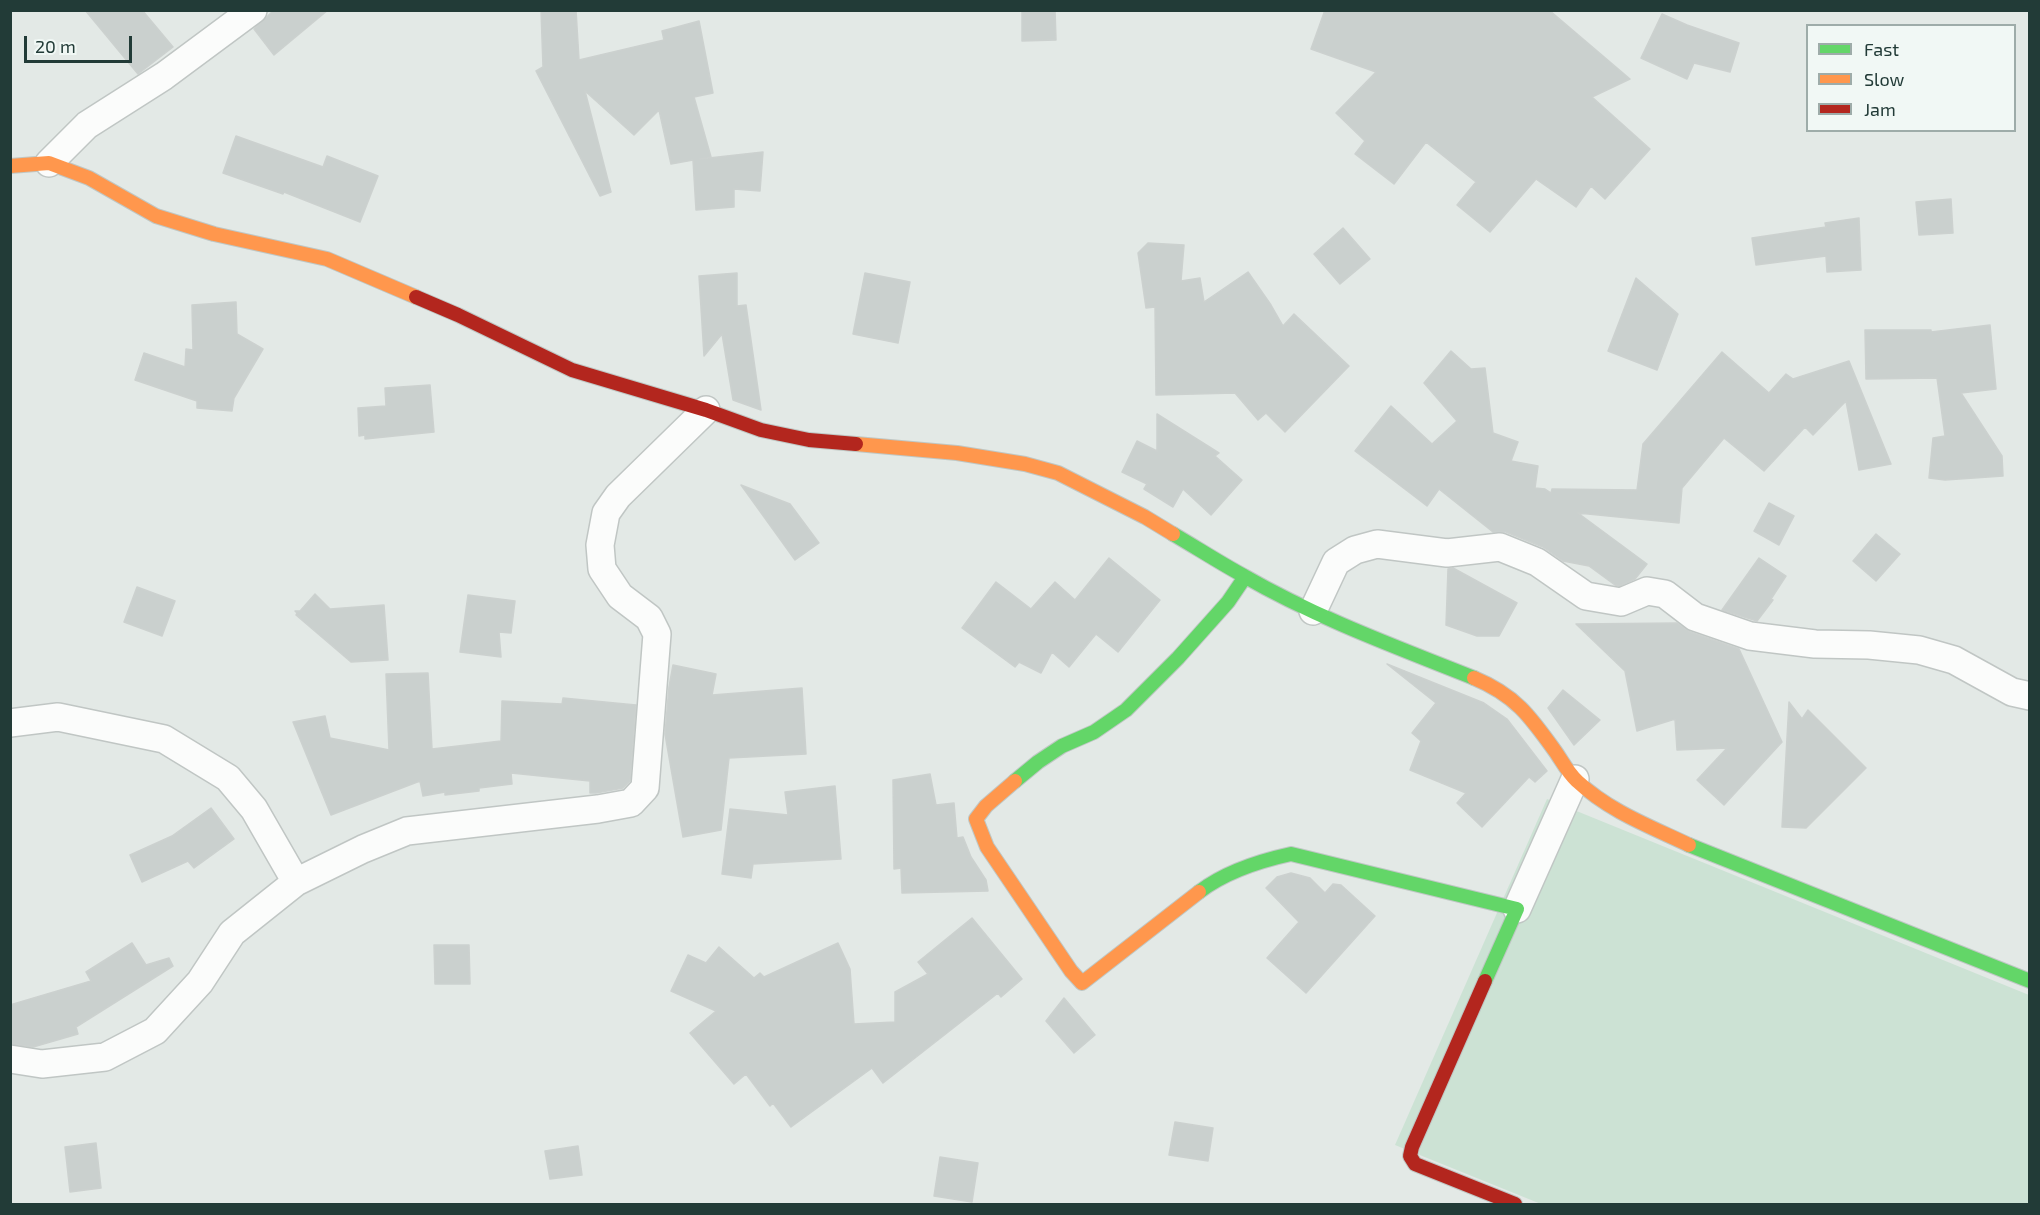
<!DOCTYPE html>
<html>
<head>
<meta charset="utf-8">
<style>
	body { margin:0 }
	#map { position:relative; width:2040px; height:1215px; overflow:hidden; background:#e3e9e6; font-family:"Exo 2",sans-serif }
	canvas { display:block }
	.frame { position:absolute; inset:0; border:12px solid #223b37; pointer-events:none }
	.legend { position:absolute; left:1806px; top:24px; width:210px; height:108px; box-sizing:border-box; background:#f1f8f5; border:2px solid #9eaca9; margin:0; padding:8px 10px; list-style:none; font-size:18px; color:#223b37 }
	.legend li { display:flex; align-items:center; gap:12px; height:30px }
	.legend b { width:30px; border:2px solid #9eaca9 }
	.scale { position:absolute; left:24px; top:36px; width:108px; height:27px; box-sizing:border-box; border:3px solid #223b37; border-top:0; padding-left:8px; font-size:18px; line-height:21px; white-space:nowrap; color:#223b37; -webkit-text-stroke:4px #f1f8f5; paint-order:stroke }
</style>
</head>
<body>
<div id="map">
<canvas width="2040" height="1215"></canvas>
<div class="frame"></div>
<ul class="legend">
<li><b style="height:8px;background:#63d668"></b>Fast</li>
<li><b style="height:8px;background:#ff974d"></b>Slow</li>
<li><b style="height:8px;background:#b3261e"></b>Jam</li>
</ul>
<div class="scale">20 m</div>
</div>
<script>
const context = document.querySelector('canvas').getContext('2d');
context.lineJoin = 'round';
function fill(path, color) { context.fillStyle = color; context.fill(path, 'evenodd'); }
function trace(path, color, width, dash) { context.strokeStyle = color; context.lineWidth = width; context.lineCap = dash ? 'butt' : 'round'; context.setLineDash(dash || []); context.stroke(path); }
fill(new Path2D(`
	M1547,799L2029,995V1204H1541L1395,1145Z`), '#cce2d4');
const building = new Path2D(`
	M85,10H142L173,47L138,74Z
	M274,10H328L274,55L254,29Z
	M541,10H576L579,60L664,40L662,31L699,21L713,93L694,97L711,157L700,159L763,152L760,191L734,189V207L696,210L693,160L671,164L659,110L634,135L585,91L611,192L600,196L536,71L543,67Z
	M1022,10H1055L1056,40L1022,41Z
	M1325,10H1549L1630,79L1592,97L1650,149L1605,199L1591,186L1576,207L1536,179L1490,232L1457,205L1476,182L1426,142L1394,184L1355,154L1365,141L1336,113L1376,72L1311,49Z
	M1662,14L1687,25L1739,43L1730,72L1694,63L1687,79L1641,58Z
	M236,136L323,167L327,156L378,176L360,222L284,192L283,194L223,173Z
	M1951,199L1953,233L1919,235L1916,202Z
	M1859,218L1861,270L1827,272L1826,256L1756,265L1752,238L1826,227L1825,223Z
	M1343,228L1370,259L1340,284L1314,254Z
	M1148,243L1184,245L1181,281L1200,278L1204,302L1248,272L1271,305L1283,326L1294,314L1349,366L1285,432L1266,413L1258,420L1235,393L1156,395L1155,307L1146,308L1138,253Z
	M737,273V306L746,305L761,410L733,400L722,334L704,356L699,276Z
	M865,273L910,282L898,343L853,334Z
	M1636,278L1678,314L1657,370L1608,351Z
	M236,302L237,334L263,349L234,398L232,411L197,408V401L135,380L144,353L185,367L186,349L193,350L192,305Z
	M1990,325L1996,389L1961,393L2002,456L2003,476L1945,480L1929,478L1933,438L1945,436L1937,378L1866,379L1865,330H1931V332Z
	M1451,351L1471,369L1485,368L1493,433L1518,442L1511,461L1538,466L1535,488L1545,489L1551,493L1552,489L1637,490L1643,444L1722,352L1769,393L1786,374L1793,379L1849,361L1891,464L1859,470L1846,401L1813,435L1805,427L1764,471L1724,438L1682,488L1679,523L1578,513L1647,564L1635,579L1619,586L1615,585L1589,566L1563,561L1543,547L1506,532H1493L1439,489L1427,506L1355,451L1391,406L1432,444L1457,421L1424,383Z
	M430,385L434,432L365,439V435L359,436L358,408L386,406L385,388Z
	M1157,414L1219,453L1215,456L1242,480L1211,515L1183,489L1173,507L1144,489L1147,484L1122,472L1137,441L1157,451Z
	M741,485L790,504L819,543L795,560Z
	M1769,503L1794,516L1779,545L1754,531Z
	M1876,534L1900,554L1876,581L1853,561Z
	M1109,558L1160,600L1118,652L1096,634L1069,667L1052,652L1041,673L1019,662L1015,667L962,628L996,582L1031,609L1055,582L1075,600Z
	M1759,558L1786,576L1771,599L1773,600L1757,621L1722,610Z
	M1453,568L1517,603L1499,636H1477L1446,625L1448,569Z
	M137,587L175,601L162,636L124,622Z
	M315,594L330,609L384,605L388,660L351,662L296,615L297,613L295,611H300Z
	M468,595L515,601L511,633L499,632L501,657L460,652Z
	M1677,623L1690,632L1739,649L1782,742L1724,805L1697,780L1727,748L1677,750L1675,719L1637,731L1625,671L1576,624Z
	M1387,664L1484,703L1507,719L1547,771L1535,782L1529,777L1482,827L1457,803L1466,793L1410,770L1421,741L1412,733L1436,703Z
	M673,665L716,674L712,695L802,688L806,754L729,758L721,830L683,837L665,734L669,687Z
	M428,673L432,749L501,741L502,701L562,704L563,698L636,705L630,781L623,788L596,793H590V781L511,773L512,784L479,788V791L445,795V792L423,796L420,781L331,815L293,722L325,716L330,738L389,750L386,674Z
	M1563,690L1600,720L1574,745L1548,708Z
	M1789,702L1802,719L1808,710L1866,768L1806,828L1782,827Z
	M930,774L936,805L954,803L957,838L963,837L971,857L986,880L988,891L902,893L901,868L894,869L893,780Z
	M835,786L841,859L753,864L751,878L722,874L730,809L788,815L785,792Z
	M211,808L234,839L194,868L188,861L142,882L130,855L172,836Z
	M1291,873L1310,878L1325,893L1333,884L1341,885L1375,916L1306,993L1267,958L1299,922L1266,888L1277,877Z
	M972,918L1022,979L1001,997L998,993L883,1083L872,1068L791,1127L773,1103L770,1106L746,1074L734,1084L690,1033L716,1011L671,991L688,955L706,963L719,947L754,978L760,973L764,977L838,943L850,969L854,1024L895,1022V992L928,974L918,962Z
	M132,943L146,965L169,958L173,966L76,1027L78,1034L33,1047L13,1044L10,1035V1005L91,981L86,972Z
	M434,945H469L470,984H435Z
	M1064,998L1095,1035L1074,1053L1046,1021Z
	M1175,1122L1213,1128L1208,1161L1169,1155Z
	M96,1143L101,1188L70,1192L65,1147Z
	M578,1146L582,1175L550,1179L545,1151Z
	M940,1157L978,1163L972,1202L934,1196Z`);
fill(building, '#cad0ce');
trace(building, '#ccd1cf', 1.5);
const street = new Path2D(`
	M49,163L87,125L164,76L253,10
	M1313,611L1336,562L1355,550L1377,544L1447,553L1500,547L1537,562L1586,596L1621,602L1647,591L1665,594L1695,617L1750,636L1815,644L1869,645L1919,650L1954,660L2012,692L2030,696
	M10,723L58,717L164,739L228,778L254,809L296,882
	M1517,909L1575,779
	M10,1059L42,1064L105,1057L155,1031L200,982L232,933L296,882L363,849L407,831L598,809L631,803L645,788L657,634L649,618L620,596L602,569L600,545L606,513L618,496L706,410`);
const fast = new Path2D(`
	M1173,534C1197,548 1220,563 1244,576C1317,618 1396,647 1474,678
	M1015,781L1038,762L1062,746L1094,732L1126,710L1178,658L1228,602L1245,577
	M1689,845L2030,981
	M1199,892C1225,872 1259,861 1291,854L1517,909L1485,981`);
const slow = new Path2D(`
	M10,166L49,163L89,178L156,216L214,234L327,259L416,297
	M856,444L957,453L1025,464L1058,473L1145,517L1173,534
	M1474,678C1515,695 1530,716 1555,751C1562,761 1568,773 1577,781C1609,811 1649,826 1689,845
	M1015,781L986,806L976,819L987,847L1071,971L1082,983L1199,892`);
const jam = new Path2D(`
	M416,297L458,315L572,370L706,410L761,430L809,440L856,444
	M1485,981L1412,1147L1410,1156L1415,1164L1515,1204`);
trace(street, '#c0c6c4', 30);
trace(fast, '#bfc7c4', 16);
trace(slow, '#bfc7c4', 16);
trace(jam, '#bfc7c4', 16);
trace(street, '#fbfcfb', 27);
trace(fast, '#63d668', 14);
trace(slow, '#ff974d', 14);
trace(jam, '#b3261e', 14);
</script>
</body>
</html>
